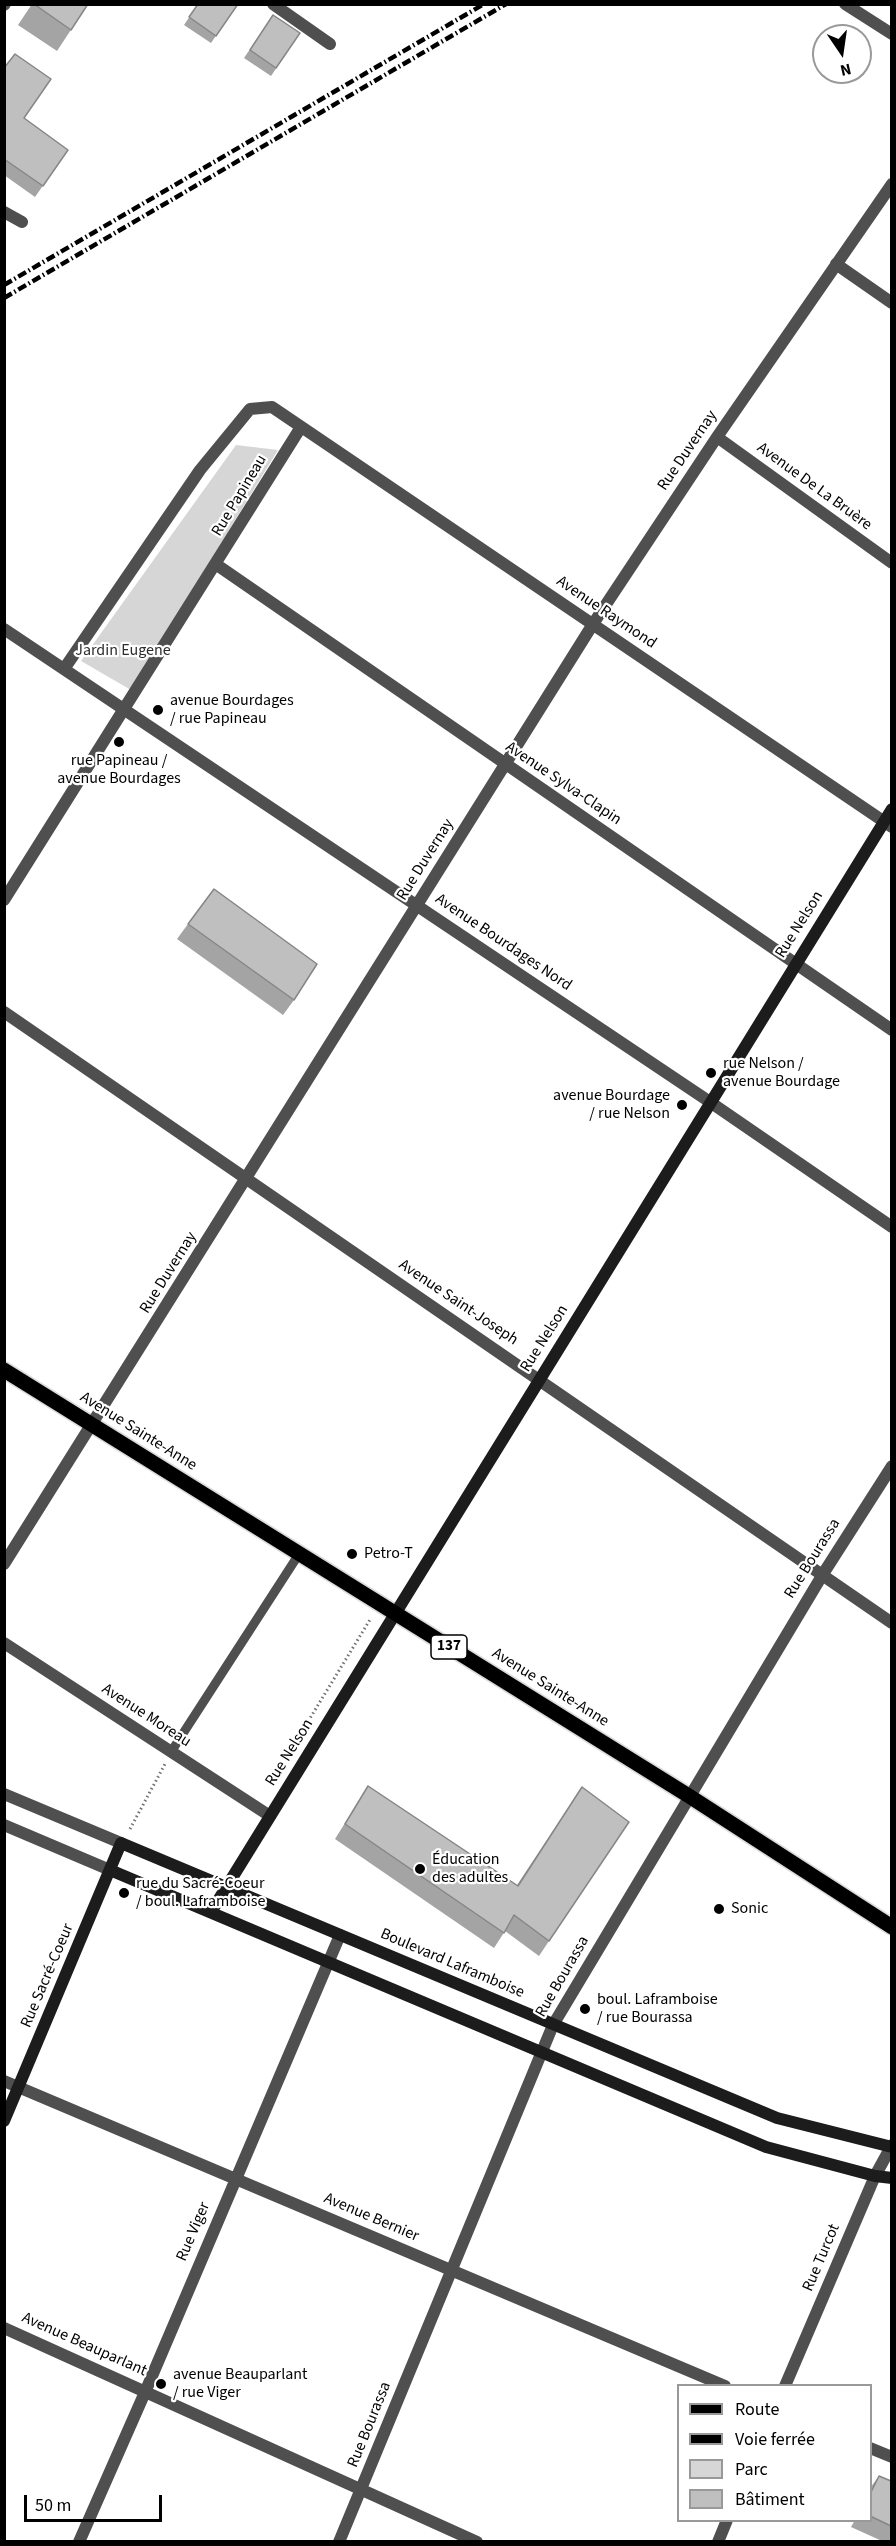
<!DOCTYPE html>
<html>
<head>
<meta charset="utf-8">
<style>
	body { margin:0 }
	#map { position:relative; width:896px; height:2546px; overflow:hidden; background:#fff; font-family:"Source Sans 3",sans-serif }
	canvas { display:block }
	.frame { position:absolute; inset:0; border:6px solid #000; pointer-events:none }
	.legend { position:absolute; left:677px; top:2384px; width:195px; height:138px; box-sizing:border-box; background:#fff; border:2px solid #999; margin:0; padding:8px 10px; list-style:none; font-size:18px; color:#000 }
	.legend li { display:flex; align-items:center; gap:12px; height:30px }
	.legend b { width:30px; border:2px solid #999 }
	.north { position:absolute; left:812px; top:24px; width:60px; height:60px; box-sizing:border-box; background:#fff; border:2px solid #999; border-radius:50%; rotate:167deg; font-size:16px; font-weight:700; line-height:24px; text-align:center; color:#000 }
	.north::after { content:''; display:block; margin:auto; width:21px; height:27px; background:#000; clip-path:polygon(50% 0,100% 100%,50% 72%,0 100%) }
	.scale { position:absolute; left:24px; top:2495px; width:138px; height:27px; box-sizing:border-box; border:3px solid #000; border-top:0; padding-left:8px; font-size:18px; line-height:21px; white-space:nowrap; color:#000; -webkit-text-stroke:4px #fff; paint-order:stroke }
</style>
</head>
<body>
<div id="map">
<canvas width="896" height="2546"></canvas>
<div class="frame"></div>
<ul class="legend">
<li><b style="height:8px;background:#000"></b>Route</li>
<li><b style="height:8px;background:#000"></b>Voie ferrée</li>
<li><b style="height:16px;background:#d6d6d6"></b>Parc</li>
<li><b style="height:16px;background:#bfbfbf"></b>Bâtiment</li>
</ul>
<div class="north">N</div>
<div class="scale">50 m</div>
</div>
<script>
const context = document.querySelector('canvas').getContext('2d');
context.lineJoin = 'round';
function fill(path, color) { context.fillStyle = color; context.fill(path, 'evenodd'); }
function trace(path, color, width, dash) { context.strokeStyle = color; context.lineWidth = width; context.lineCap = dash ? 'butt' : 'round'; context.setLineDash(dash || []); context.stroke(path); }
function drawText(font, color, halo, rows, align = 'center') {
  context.font = font + ' "Source Sans 3",sans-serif'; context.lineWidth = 4.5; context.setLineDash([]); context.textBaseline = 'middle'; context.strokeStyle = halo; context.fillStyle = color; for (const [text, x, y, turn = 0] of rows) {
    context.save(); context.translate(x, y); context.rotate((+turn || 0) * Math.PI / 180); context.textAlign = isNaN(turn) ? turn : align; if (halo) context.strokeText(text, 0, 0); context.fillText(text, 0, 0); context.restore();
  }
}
fill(new Path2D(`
	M236,445L278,450L131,690L81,661Z`), '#d6d6d6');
const primary = new Path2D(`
	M4,1370L689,1796L892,1927`);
trace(primary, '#dbdbdb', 18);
trace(new Path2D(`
	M287,1756L371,1618
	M130,1829L165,1764`), '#717171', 3, [1.5, 3]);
trace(new Path2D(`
	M171,1752L299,1554`), '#4f4f4f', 9);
trace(new Path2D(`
	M273,4L330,44
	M845,4L892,34
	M4,5L5,4
	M4,212L22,222
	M836,264L892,303
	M717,437L892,563
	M217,565L892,1030
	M4,629L710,1102L892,1227
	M64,669L200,470L250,409L272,407L892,827
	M4,900L301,427
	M4,1012L892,1623
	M4,1564L593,624L717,437L892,184
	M4,1643L270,1816
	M4,1794L121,1843
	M4,1825L110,1870
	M4,2081L725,2386
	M4,2328L477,2542
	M785,2386L875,2176L892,2145
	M870,2448L892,2457
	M79,2542L146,2390L340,1935
	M339,2542L553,2025L823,1574L892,1466
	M718,2542L727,2520`), '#4f4f4f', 12);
trace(new Path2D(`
	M110,1870L766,2147L875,2176L892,2178
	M211,1912L892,809
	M4,2121L121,1843L777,2118L892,2147`), '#1c1c1c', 12);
trace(primary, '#000', 15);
trace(new Path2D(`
	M4,285L484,4
	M4,298L506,4`), '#000', 4.5, [9, 3, 1.5, 3]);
fill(new Path2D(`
	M32,4H88L57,51L18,25Z
	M198,4H238L211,43L184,25Z
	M273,15L300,33L271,76L244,58Z
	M4,68L24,118L68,150L35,197L4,175Z
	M188,924L294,1000L283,1015L177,939Z
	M368,1786L517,1885L582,1787L549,1941L539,1956L505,1931L494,1948L335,1839Z
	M879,2476L891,2481V2541H882L851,2527L855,2520H870V2488Z`), '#a4a4a4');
const building = new Path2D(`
	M34,4H88L71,30Z
	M198,4H238L216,36L189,17Z
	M273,15L300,33L276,68L250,50Z
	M15,54L51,79L24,118L68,150L43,186L4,159V68Z
	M214,889L317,964L294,1000L188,924Z
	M368,1786L518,1886L582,1787L629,1822L549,1941L514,1915L504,1933L345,1824Z
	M879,2476L891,2481V2526L870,2516V2494Z`);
fill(building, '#bfbfbf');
trace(building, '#868686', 1.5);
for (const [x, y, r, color] of [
	[158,710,6,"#000"],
	[119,742,6,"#000"],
	[711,1073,6,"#000"],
	[682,1105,6,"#000"],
	[352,1554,6,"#000"],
	[420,1869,6,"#000"],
	[124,1893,6,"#000"],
	[719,1909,6,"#000"],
	[585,2009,6,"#000"],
	[161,2384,6,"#000"]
]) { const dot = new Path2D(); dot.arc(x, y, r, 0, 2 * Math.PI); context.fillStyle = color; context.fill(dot); trace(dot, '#fff', 2); }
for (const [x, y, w] of [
	[449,1647,36]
]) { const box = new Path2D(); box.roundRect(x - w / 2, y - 12, w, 24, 4.5); context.fillStyle = '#fff'; context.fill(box); trace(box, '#000', 1.5); }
drawText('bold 15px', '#000', null, [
	["137",449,1647]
]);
drawText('16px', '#000', '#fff', [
	["Rue Duvernay",688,451,-56],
	["Avenue De La Bruère",814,487,36],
	["Rue Papineau",240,496,-59],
	["Avenue Raymond",606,613,34],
	["Avenue Sylva-Clapin",563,784,34],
	["Rue Duvernay",426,860,-58],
	["Rue Nelson",800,925,-58],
	["Avenue Bourdages Nord",503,943,34],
	["Rue Duvernay",169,1273,-58],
	["Avenue Saint-Joseph",458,1303,34],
	["Rue Nelson",545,1339,-58],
	["Avenue Sainte-Anne",138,1432,32],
	["Rue Bourassa",813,1559,-58],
	["Avenue Sainte-Anne",550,1688,32],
	["Avenue Moreau",146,1716,33],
	["Rue Nelson",290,1753,-58],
	["Boulevard Laframboise",452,1964,23],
	["Rue Sacré-Coeur",48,1976,-67],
	["Rue Bourassa",563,1977,-60],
	["Avenue Bernier",371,2218,23],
	["Rue Viger",194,2232,-67],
	["Rue Turcot",822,2258,-67],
	["Avenue Beauparlant",84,2345,24],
	["Rue Bourassa",370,2425,-68]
]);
drawText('16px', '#2d2d2d', '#fff', [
	["Jardin Eugene",123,651]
]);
drawText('16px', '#000', '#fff', [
	["avenue Bourdages",170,701],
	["/ rue Papineau",170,719],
	["rue Papineau /",119,761,"center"],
	["avenue Bourdages",119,779,"center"],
	["rue Nelson /",723,1064],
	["avenue Bourdage",723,1082],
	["avenue Bourdage",670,1096,"right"],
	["/ rue Nelson",670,1114,"right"],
	["Petro-T",364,1554],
	["Éducation",432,1860],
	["des adultes",432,1878],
	["rue du Sacré-Coeur",136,1884],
	["/ boul. Laframboise",136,1902],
	["Sonic",731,1909],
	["boul. Laframboise",597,2000],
	["/ rue Bourassa",597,2018],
	["avenue Beauparlant",173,2375],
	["/ rue Viger",173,2393]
], 'left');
</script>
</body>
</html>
